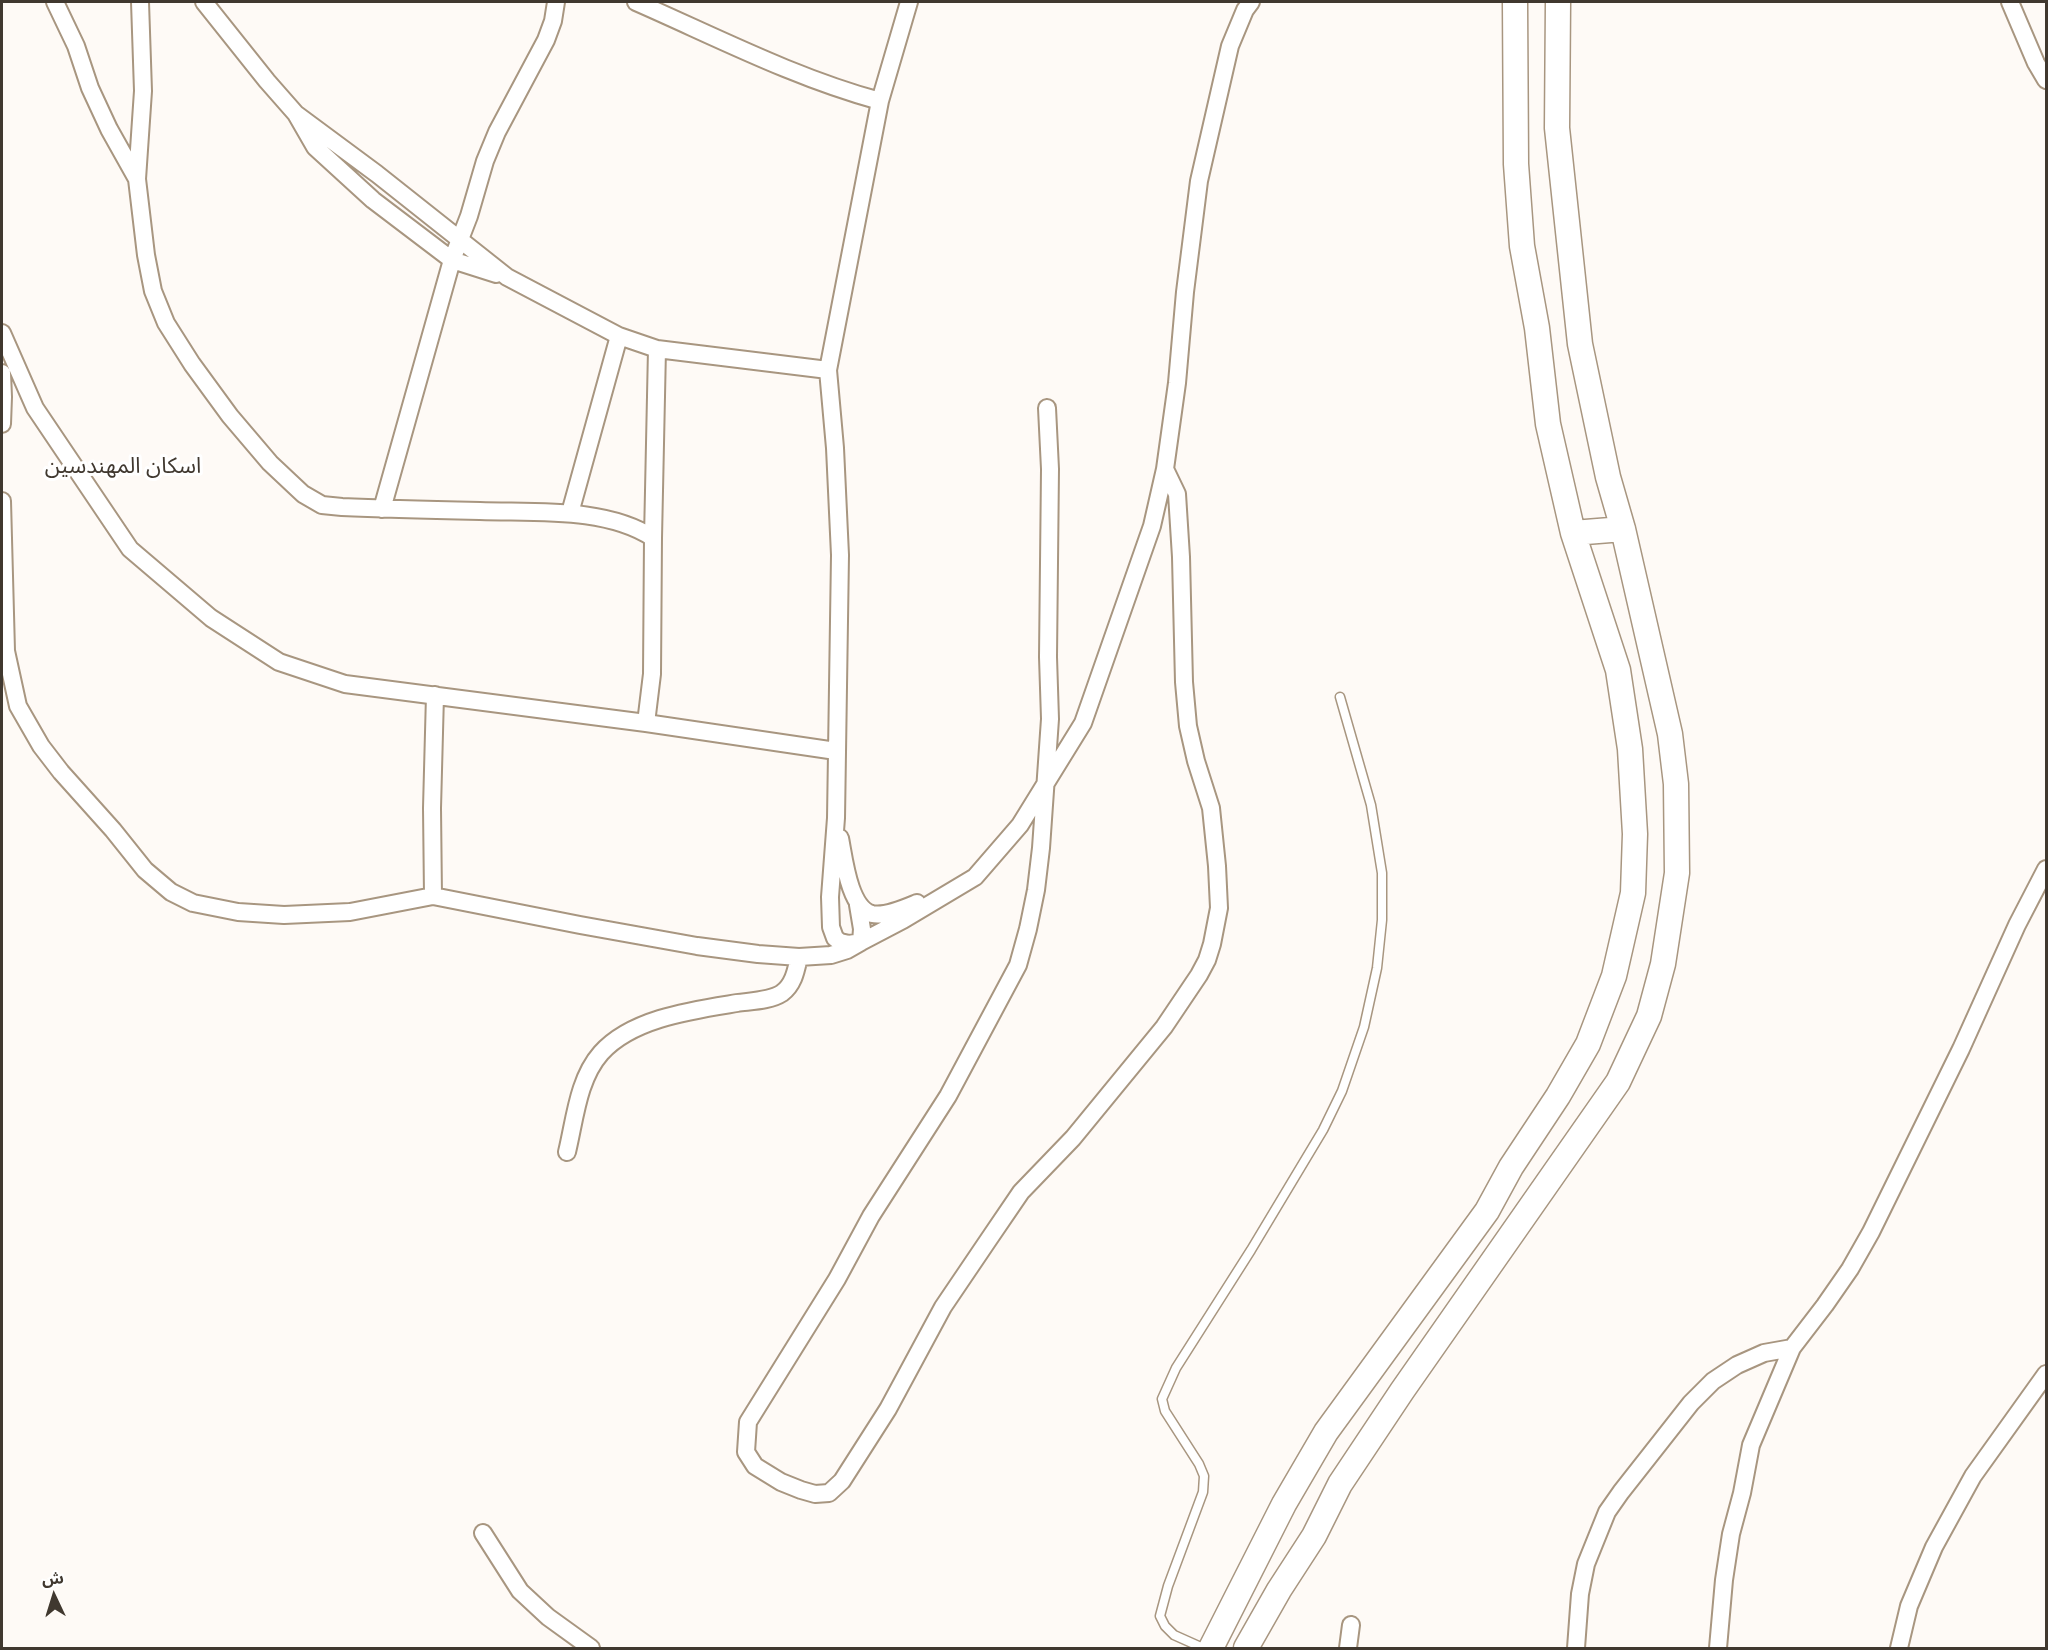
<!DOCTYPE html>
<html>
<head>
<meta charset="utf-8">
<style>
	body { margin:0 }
	#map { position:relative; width:2048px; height:1650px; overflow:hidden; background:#fefaf6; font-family:"Noto Serif","Noto Sans Arabic",serif }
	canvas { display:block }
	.frame { position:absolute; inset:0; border:3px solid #40382f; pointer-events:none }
	.north { position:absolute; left:24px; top:1566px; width:60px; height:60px; -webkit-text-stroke:4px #fff; paint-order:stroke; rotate:356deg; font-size:16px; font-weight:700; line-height:24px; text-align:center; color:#40382f }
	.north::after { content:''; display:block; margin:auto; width:21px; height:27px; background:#40382f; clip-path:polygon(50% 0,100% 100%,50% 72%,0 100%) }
</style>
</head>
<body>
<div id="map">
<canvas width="2048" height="1650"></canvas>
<div class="frame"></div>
<div class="north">ش</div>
</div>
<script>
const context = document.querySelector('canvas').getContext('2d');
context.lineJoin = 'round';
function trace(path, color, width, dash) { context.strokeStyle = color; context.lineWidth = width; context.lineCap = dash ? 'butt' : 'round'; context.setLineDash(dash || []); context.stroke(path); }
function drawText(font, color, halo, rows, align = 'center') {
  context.font = font + ' "Noto Serif","Noto Sans Arabic",serif'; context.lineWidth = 6; context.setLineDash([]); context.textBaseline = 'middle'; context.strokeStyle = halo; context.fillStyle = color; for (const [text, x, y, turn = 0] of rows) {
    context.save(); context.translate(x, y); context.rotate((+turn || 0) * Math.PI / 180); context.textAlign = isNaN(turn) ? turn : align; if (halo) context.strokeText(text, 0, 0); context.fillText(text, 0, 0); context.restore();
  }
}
const lane = new Path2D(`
	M1203,1648L1174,1635L1165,1626L1160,1616L1168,1586L1203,1492L1204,1476L1199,1464L1165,1411L1162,1399L1176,1368L1251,1250L1323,1130L1342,1091L1364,1027L1377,968L1382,920V873L1371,805L1340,697`);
const street = new Path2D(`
	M55,2L76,46L90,88L109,129L137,179L146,255L153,291L166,323L192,364L230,416L270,463L303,494L322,505L342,507C388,509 434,510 480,511C535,513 606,507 653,538L652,674L646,723
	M204,2L267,81L296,114L315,147L373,200L452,260L496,274
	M636,2C716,37 795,78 880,101
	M909,2L880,101L828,370L835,448L840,555L836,818L830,897L831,927L835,938L840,942L849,944L861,942L903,920L975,877L1020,825L1083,723L1152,526L1165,469L1177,383L1185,292L1199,181L1230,46L1245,10L1251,2
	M2010,2L2036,63L2046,80
	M296,114L377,174L507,277L619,336L657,349L828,370
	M137,179L143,91L140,2
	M2,333L35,408L130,549L211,618L279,662L345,684L646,723L836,751
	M2,373L3,397L2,424
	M1047,408L1050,469L1048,657L1050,719L1041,848L1036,890L1028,929L1018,965L948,1096L871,1216L837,1279L748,1422L746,1452L755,1466L781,1482L801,1490L815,1494L829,1493L842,1481L888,1409L943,1307L989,1239L1021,1192L1073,1138L1164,1027L1199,975L1207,960L1212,944L1219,908L1217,866L1211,808L1196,761L1188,726L1184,682L1181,557L1177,494L1165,469
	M2,501L6,651L18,706L41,746L61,772L113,830L145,870L171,892L193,903L238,912L284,915L350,912L433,896L580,925L697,946L758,954L799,957L831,955L847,950L861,942L862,929L858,905
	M382,509L452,260L469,216L485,161L497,132L546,40L553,21L556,2
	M570,513L619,336
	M653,538L657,349
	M840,838C844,858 849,908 872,914C885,917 905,908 917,903
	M433,896L432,808L435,695
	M567,1152C575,1119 578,1079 601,1053C632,1018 694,1010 737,1003C751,1001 770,1001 782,993C794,984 796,970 799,957
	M483,1533L520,1591L548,1617L591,1648
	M1348,1648L1351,1625
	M1576,1648L1580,1594L1586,1564L1607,1512L1621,1492L1691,1403L1713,1381L1737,1365L1764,1353L1792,1348
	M1718,1648L1724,1580L1731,1534L1742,1493L1751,1445L1792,1348L1825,1305L1850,1269L1871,1232L1961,1049L2017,925L2046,869
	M1899,1648L1909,1606L1934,1547L1973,1476L2046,1374`);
const secondary = new Path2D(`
	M1573,533L1623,529
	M1211,1648L1284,1504L1326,1432L1487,1211L1511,1167L1558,1096L1588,1044L1614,976L1633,893L1635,834L1630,749L1618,670L1573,533L1548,424L1537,328L1522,246L1516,164L1515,2
	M1246,1648L1279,1590L1314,1536L1340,1484L1402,1391L1618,1082L1649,1016L1663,964L1677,873L1676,784L1670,734L1623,529L1608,477L1580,344L1557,128L1558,2`);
trace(lane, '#a89680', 11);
trace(street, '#a89680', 20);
trace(secondary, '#a89680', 27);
trace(lane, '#fff', 8);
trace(street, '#fff', 16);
trace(secondary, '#fff', 24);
drawText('22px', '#40382f', '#fff', [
	["اسكان المهندسين",123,467]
]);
</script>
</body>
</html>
